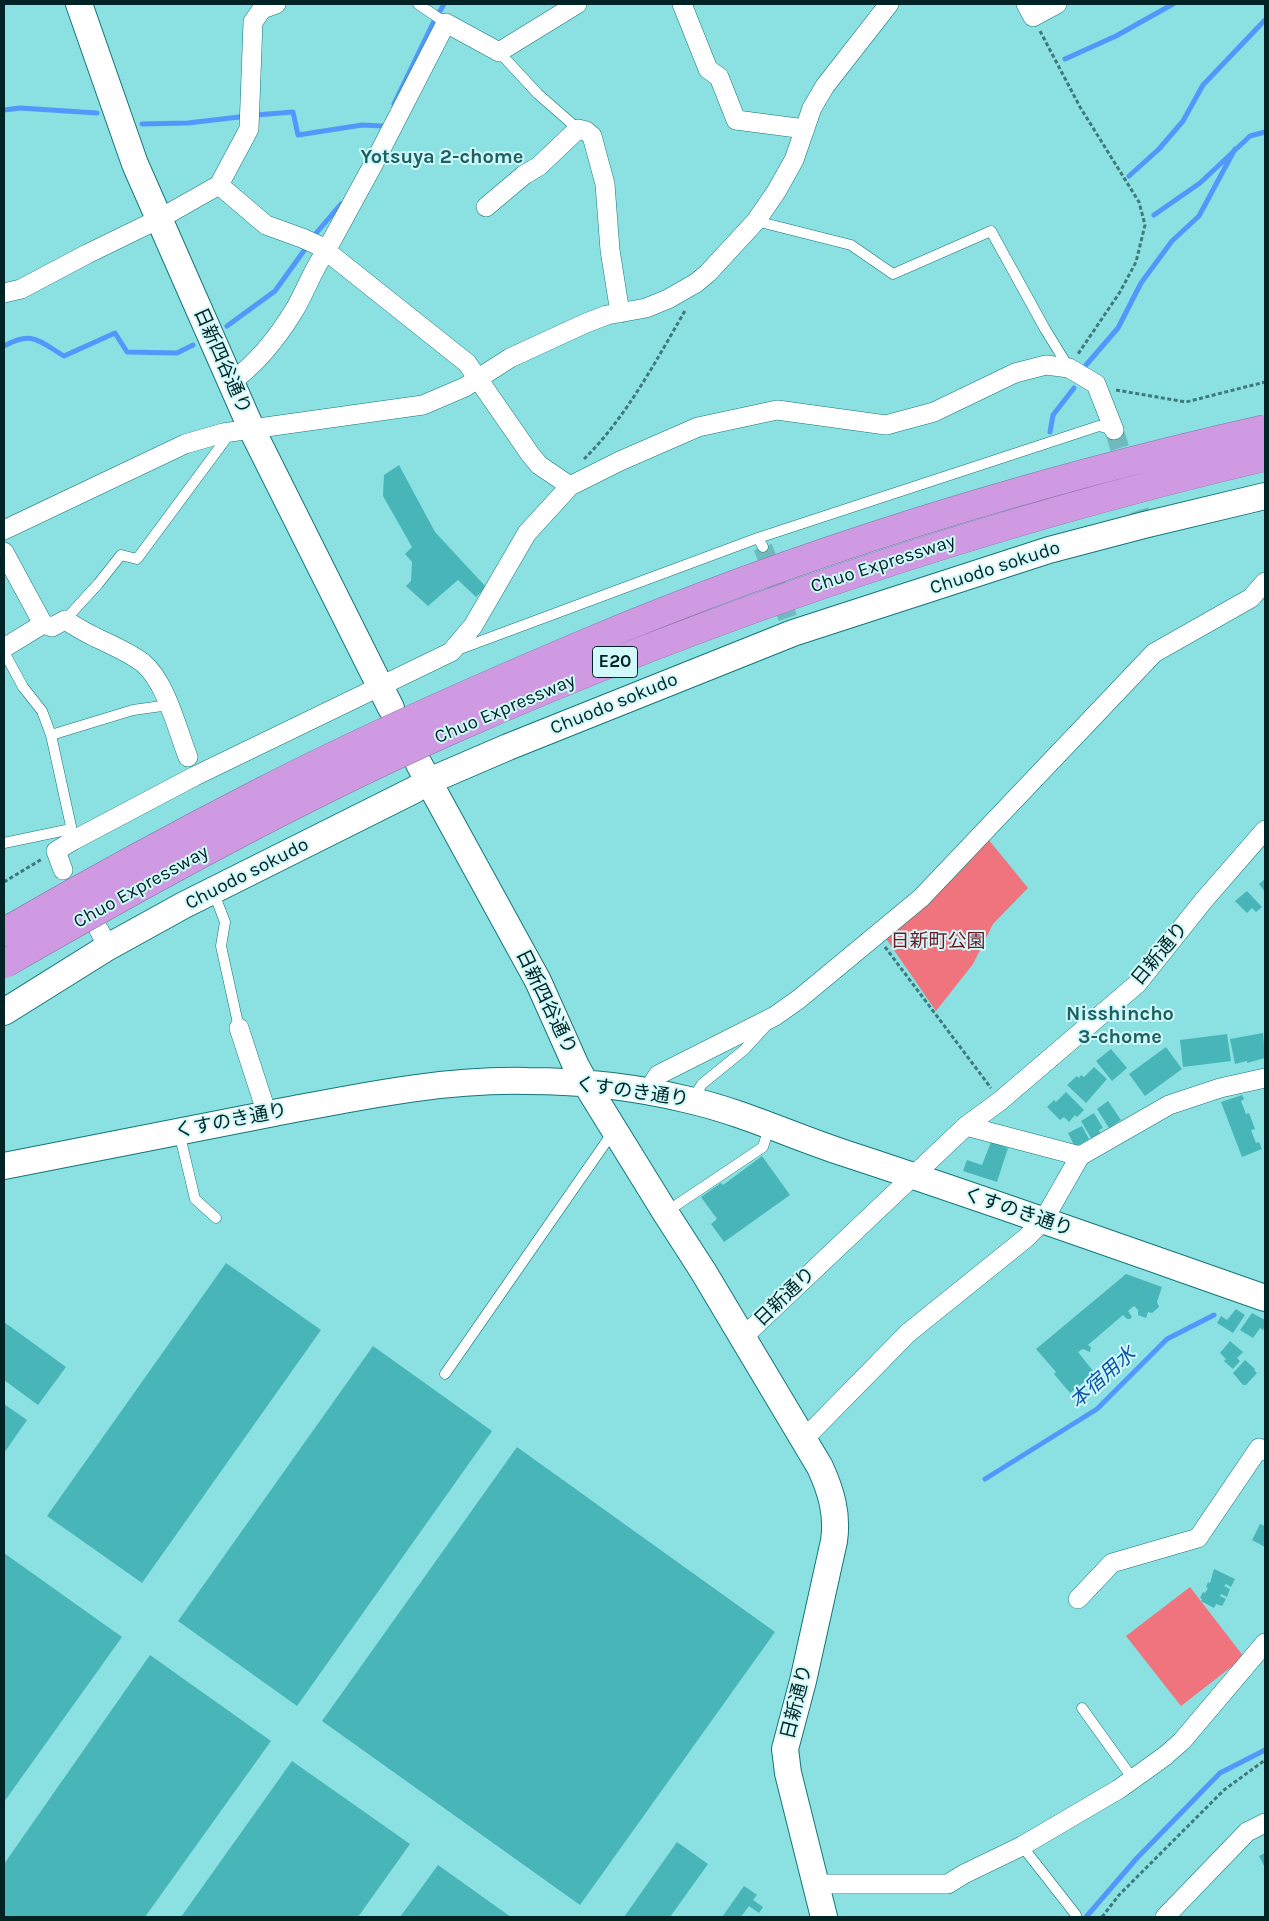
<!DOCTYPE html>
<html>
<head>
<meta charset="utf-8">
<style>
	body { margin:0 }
	#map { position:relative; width:1269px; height:1921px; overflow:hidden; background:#8be0e2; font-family:Karla,sans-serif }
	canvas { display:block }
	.frame { position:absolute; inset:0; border:5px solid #002425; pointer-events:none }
</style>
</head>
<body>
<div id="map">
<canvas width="1269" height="1921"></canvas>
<div class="frame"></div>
</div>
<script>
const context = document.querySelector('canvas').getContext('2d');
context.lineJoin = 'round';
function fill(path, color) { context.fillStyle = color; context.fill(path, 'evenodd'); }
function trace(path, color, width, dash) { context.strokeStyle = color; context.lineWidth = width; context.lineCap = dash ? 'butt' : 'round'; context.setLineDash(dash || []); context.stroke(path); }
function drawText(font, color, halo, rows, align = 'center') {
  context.font = font + ' Karla,"Noto Sans JP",sans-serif'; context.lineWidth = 4; context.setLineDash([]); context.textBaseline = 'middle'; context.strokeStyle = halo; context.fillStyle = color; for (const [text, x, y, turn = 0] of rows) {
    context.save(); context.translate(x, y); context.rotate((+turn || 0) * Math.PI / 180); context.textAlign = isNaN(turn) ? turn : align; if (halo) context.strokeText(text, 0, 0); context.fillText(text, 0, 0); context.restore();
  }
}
fill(new Path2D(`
	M988,839L1028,888L993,924L973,964L936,1011L885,937Z
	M1190,1587L1244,1657L1181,1706L1126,1636Z`), '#ef747d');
trace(new Path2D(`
	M1065,59L1116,36L1173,4
	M394,104L433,23L444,4
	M4,110L20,108L97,113
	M256,115L293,112L298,135L362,125L383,126
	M142,124L188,123L239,117
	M1129,176L1159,149L1183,121L1203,85L1265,20
	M1154,215L1200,183L1250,136L1265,132
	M312,238L341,204
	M227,326L275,291L308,245
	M4,346C32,330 39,341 64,356L115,333L127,352L177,353L193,345
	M1086,365L1118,328L1141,283L1172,241L1199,216L1235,149
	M1050,432L1053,415L1074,388
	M985,1479L1097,1409L1167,1339L1214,1315
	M1086,1917L1137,1858L1220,1773L1265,1750`), '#5298fc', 5);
fill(new Path2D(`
	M399,465L435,532L486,587L476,597L458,580L428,606L406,586L411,581L412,562L405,554L412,547L383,496L384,475Z
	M1265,879V892L1259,884Z
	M1247,891L1262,907L1256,912L1252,908L1247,913L1235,901Z
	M1263,1033L1265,1058L1247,1063V1061L1235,1064L1230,1039Z
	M1227,1034L1231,1061L1183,1067L1180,1040Z
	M1166,1047L1182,1069L1145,1096L1129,1074Z
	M1111,1049L1127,1068L1112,1081L1096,1061Z
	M1094,1067L1107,1079L1086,1103L1067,1085L1077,1076L1079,1078L1081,1075L1084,1077Z
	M1066,1092L1084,1110L1077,1117L1075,1115L1069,1122L1064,1117L1060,1120L1047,1107L1054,1100L1056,1102Z
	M1242,1095L1244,1099L1241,1101L1246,1114L1249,1113L1255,1129L1251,1130L1256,1143L1259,1142L1262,1149L1242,1157L1221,1102Z
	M1108,1101L1121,1120L1109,1128L1097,1109Z
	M1094,1113L1103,1128L1099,1130L1100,1133L1091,1138L1081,1121Z
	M1082,1126L1089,1139L1075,1147L1068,1133Z
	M991,1142L1008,1148L997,1182L963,1171L967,1160L982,1165Z
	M762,1156L790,1195L724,1242L711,1224L717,1219L701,1197L721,1183L723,1185Z
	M226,1263L321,1330L142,1583L47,1516Z
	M1126,1274L1162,1287L1157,1302L1159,1307L1152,1313L1148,1312L1146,1318L1138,1315V1310L1134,1306L1128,1311L1132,1317L1130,1319H1127L1123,1315L1088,1345L1091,1347L1090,1352L1083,1349L1078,1352L1094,1372L1092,1374L1093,1375L1070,1393L1054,1374L1056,1372L1036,1349Z
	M1236,1309L1245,1315L1233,1333L1217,1323L1221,1316L1227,1320Z
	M1252,1313L1265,1320V1326L1263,1330L1260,1328L1253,1338L1240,1330Z
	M4,1322L66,1367L38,1405L4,1380Z
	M1230,1341L1243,1352L1237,1358L1240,1361L1233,1369L1224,1361L1226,1359L1220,1353Z
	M373,1346L492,1431L297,1706L178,1621Z
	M1245,1360L1255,1369L1254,1370L1257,1373L1246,1385H1243L1233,1373Z
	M4,1404L27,1420L4,1453Z
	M517,1447L775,1632L580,1905L322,1721Z
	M1260,1524L1265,1526V1547L1252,1540Z
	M4,1553L122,1637L4,1802Z
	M1214,1569L1235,1579L1231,1587L1226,1584L1224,1586L1230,1589L1227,1597L1221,1594L1220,1596L1226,1599L1222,1606L1216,1604L1214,1608L1201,1601L1202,1599L1200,1598L1203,1592L1205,1593L1208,1588L1206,1587L1208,1582L1210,1583Z
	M150,1655L271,1741L145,1917H4V1864Z
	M292,1761L410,1844L358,1917H181Z
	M677,1842L708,1864L670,1917H624Z
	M1265,1853V1868L1259,1856Z
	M438,1865L511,1917H400Z
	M744,1886L757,1895L753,1900L763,1907L759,1913L749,1906L741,1917H722Z`), '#48b6b9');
trace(new Path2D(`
	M1114,430L1144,525
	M763,547L793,633`), '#6fbabc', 19, [19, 9]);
const lane = new Path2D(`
	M418,4L446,23
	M499,52L538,94L578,129
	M756,221L851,245L893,274L991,231L1045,329L1069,368
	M763,547L758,538L1099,426L1114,430
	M65,620L98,584L121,555L137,559L231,432
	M457,650L758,538
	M4,652L23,687L42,711L51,735L74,840
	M51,735L133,710L169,705
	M4,843L71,829
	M213,891L225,922L221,946L239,1028
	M692,1100L702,1084L744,1050L766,1026
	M179,1132L195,1199L216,1218
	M666,1212L763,1147L769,1127
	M445,1374L613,1132
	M1082,1708L1133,1779
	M1022,1846L1076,1915`);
const street = new Path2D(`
	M682,4L708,69L719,77L736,120L805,129
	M1026,4L1033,17L1057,4
	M219,185L249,129L253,22L262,9L276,4
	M486,207L524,175L539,166L578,129L586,131L592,136L605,184L610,250L620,313
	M4,293L21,289L87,254L159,219L219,185L266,225L302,238L320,246L467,363L530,454L539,465L570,486
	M231,382C258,363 278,337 295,309C306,290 313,269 326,251L374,163L446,23L499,52L577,4
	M4,530L185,444L223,433L423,405L465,387L510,358L586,323L607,315L646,308L668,299L696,283L708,273L756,221L776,192L794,160L812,108L825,86L889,4
	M4,552L43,624L52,627L65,620C75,626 84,632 95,637C111,645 129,652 143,663C166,682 177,729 188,757
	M4,648L43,624
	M63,870L56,851L74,840L195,776L451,652L473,626L527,533L570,486L620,461L698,427L777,410L886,425L934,412L1015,373L1046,365L1069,368L1096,384L1114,430
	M99,930L108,947
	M239,1028L267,1114
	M648,1091L658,1075L775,1016L799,999L921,898L1154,653L1251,598L1265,582
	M966,1126L1080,1156
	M743,1337L966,1126L1000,1101L1137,984L1204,900L1265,830
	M804,1439L908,1333L1026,1238L1043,1221L1080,1156L1169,1105L1220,1088L1265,1078
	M1078,1599L1112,1563L1198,1538L1259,1448L1265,1451
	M816,1884H948L964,1874L1022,1846L1119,1789L1165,1756L1182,1741L1265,1643
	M1165,1917L1247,1832L1265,1823`);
const secondary = new Path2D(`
	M79,4L135,164L252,430L391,708
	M419,764L538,981L576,1066L586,1084L665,1212L703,1271L820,1467C831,1491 838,1514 834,1541L803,1681L785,1749L788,1773L824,1917
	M4,1012L108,947L184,905L414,790L429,781L508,747L793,633L1049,550L1144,525L1265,496
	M4,1166C94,1148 184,1130 274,1113C358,1097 441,1079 527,1081C581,1081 636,1087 689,1100C742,1112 792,1136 844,1153C985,1199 1125,1249 1265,1298`);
trace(lane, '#147679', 11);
trace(street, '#147679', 20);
trace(secondary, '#147679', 28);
trace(new Path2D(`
	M1040,31L1080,107L1139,202L1145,225L1136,262L1120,292L1078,354
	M1116,390L1186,402L1265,382
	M584,459C626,418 657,359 686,309
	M4,882L42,859
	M885,947L991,1088
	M1102,1917L1119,1895L1224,1790L1265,1760`), '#3f797b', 3, [4, 2.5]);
trace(lane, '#fff', 10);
trace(street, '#fff', 19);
trace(secondary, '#fff', 26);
const highwayBridge = new Path2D(`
	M4,932C89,883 175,836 263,791C368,737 477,689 586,643C805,551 1034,481 1265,429
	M4,964C148,881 295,800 447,732C711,615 984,523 1265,457`);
trace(highwayBridge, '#8771a0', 29, []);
trace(highwayBridge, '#d09ae2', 28);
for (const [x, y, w] of [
	[615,662,45]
]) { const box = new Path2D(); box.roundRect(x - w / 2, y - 15.5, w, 31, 4); context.fillStyle = '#d1f9fa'; context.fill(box); trace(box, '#002425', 1); }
drawText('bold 18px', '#002425', null, [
	["E20",615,662]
]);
drawText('19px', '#002425', '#d1f9fa', [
	["日新四谷通り",222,361,66],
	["Chuo Expressway",883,564,-18],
	["Chuodo sokudo",995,568,-18],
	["Chuodo sokudo",614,704,-22],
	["Chuo Expressway",505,709,-23],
	["Chuodo sokudo",247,874,-27],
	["Chuo Expressway",141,887,-29],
	["日新通り",1160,954,-50],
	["日新四谷通り",546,1002,64],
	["くすのき通り",632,1092,8],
	["くすのき通り",231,1121,-11],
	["くすのき通り",1018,1212,19],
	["日新通り",785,1297,-44],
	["日新通り",797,1702,-76]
]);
drawText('19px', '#6d1925', '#d1f9fa', [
	["日新町公園",938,942]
]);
drawText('bold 20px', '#1c6163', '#d1f9fa', [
	["Yotsuya 2-chome",442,157],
	["Nisshincho",1120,1014],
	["3-chome",1120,1037]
]);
drawText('italic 20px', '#0d53ab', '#d1f9fa', [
	["本宿用水",1103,1378,-42]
]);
</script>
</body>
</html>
